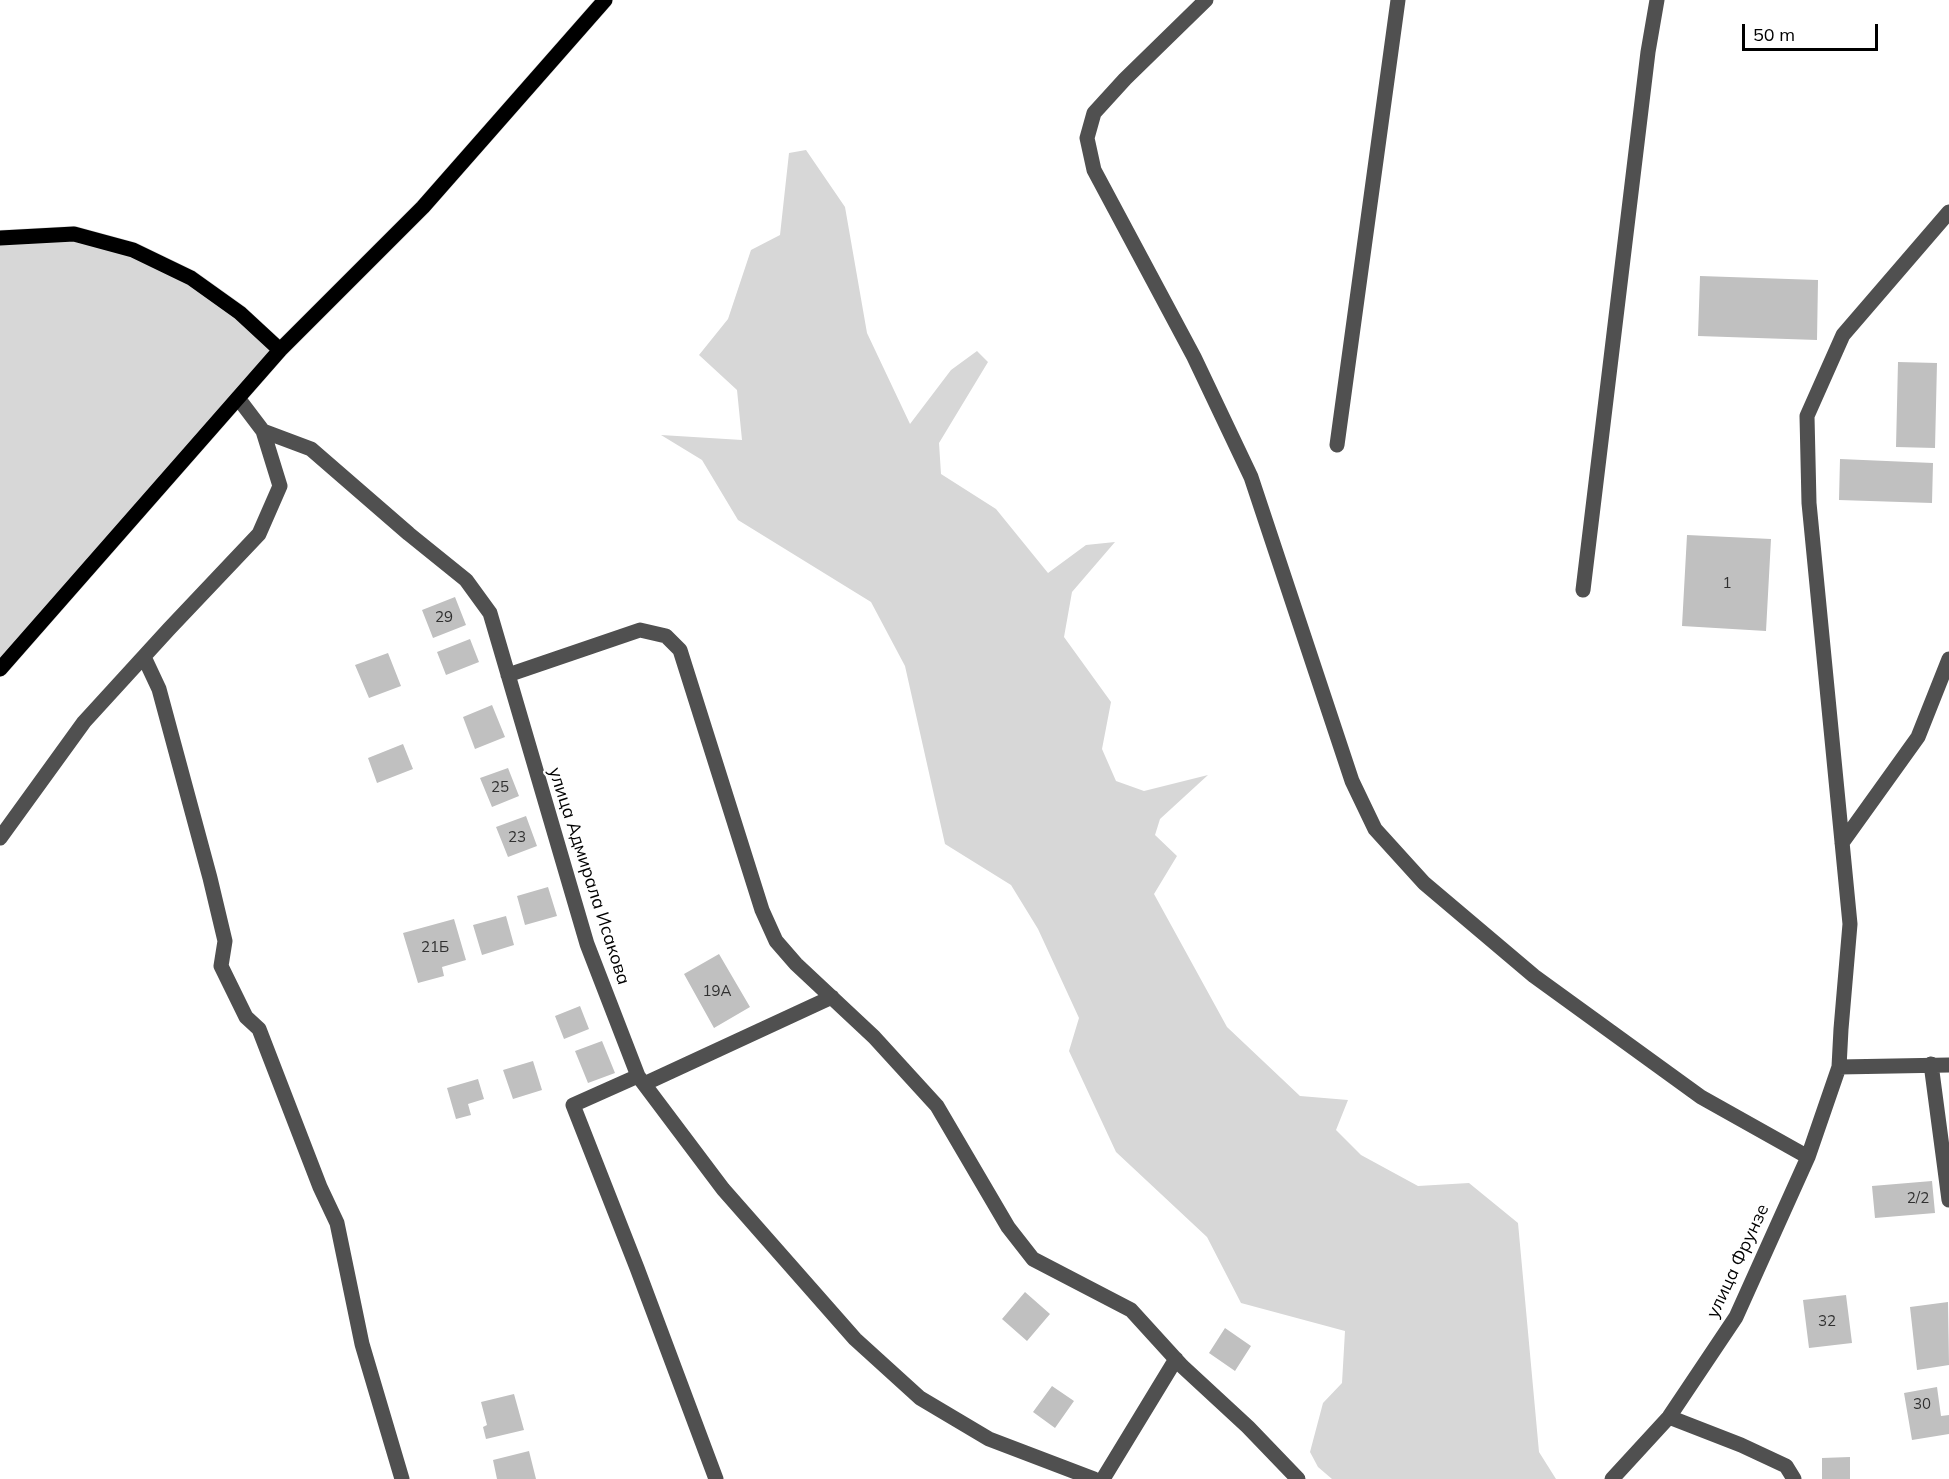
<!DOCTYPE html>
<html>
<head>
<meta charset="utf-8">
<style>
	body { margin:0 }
	#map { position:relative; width:1949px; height:1479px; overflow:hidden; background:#fff; font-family:Mulish,sans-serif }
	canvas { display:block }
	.scale { position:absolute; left:1742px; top:24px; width:136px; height:27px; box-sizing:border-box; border:3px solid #000; border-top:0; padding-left:8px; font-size:18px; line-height:21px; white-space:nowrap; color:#000; -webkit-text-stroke:4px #fff; paint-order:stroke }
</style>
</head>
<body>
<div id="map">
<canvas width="1949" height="1479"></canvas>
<div class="scale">50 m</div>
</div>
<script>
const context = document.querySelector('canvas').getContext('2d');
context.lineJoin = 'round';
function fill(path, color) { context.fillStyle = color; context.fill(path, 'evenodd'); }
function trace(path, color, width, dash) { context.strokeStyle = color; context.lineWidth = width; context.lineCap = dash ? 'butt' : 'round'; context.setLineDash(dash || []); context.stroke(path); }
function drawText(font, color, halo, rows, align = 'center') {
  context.font = font + ' Mulish,sans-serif'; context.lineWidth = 4.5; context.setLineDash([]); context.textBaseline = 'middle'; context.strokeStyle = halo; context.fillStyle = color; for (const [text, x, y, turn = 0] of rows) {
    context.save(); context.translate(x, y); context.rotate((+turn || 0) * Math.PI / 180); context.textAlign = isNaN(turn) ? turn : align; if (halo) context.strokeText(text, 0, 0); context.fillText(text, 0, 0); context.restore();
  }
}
fill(new Path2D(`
	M806,150L845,207L867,333L910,424L951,370L977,351L988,362L939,443L941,474L996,509L1048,573L1086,545L1115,542L1072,592L1064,637L1111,702L1102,749L1116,781L1144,791L1208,775L1160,819L1155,835L1177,856L1154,894L1227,1027L1300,1096L1348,1100L1336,1130L1361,1155L1418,1186L1469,1183L1518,1223L1539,1452L1556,1479H1332L1318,1467L1310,1452L1323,1403L1342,1383L1345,1331L1241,1303L1207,1237L1116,1152L1069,1051L1079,1018L1038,929L1011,885L945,844L905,666L871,602L738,520L702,460L661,435L742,440L737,390L699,355L728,319L751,250L780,235L789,153Z
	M76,240C95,245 116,248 135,256C189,279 230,310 273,349L0,660V244Z`), '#d7d7d7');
fill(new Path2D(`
	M1700,276L1818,280L1817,340L1698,336Z
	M1898,362L1937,363L1935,448L1896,447Z
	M1840,459L1933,463L1932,503L1839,500Z
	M1687,535L1771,539L1766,631L1682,626Z
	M455,597L466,625L433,638L422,610Z
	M470,639L479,662L446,675L437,652Z
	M388,653L401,686L369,698L355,665Z
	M492,705L505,737L475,749L463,717Z
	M403,744L413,769L377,783L368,758Z
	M508,768L519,796L492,807L480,778Z
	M526,816L537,846L508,857L496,827Z
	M548,887L557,916L525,925L517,896Z
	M506,916L514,945L482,955L473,925Z
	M454,919L466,960L442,967L444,976L418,983L403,933Z
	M719,954L750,1007L714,1028L684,974Z
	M580,1006L589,1029L564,1039L555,1016Z
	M602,1041L615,1073L588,1083L575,1051Z
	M533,1061L542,1090L513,1099L503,1070Z
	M478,1079L484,1099L468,1104L471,1115L456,1119L447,1088Z
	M1932,1181L1935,1213L1875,1218L1872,1186Z
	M1025,1292L1050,1314L1027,1341L1002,1319Z
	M1846,1295L1852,1343L1809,1348L1803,1300Z
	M1948,1302L1949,1365L1917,1370L1910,1307Z
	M1225,1328L1251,1346L1235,1371L1209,1353Z
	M1052,1386L1074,1401L1055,1428L1033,1412Z
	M1937,1387L1941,1416L1949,1415V1434L1912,1440L1904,1393Z
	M514,1394L524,1430L486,1439L483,1427L487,1425L481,1402Z
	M529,1451L536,1479H497L493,1460Z
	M1850,1457V1479H1822V1458Z`), '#c0c0c0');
const major = new Path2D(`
	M0,238L74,234L133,250L191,278L240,313L280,350
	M0,669L280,350L423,207L605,0`);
trace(major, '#dbdbdb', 16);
trace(new Path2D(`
	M1206,0L1125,79L1094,113L1087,138L1094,170L1194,357L1251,477L1352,781L1375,829L1424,883L1534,976L1701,1097L1808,1157
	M263,431L311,449L409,534L466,580L490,613L587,944L638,1076L723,1189L855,1339L920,1398L989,1439L1094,1479
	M1337,445L1398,0
	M1583,590L1648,52L1657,0
	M144,657L159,689L210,878L225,941L221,966L246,1017L259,1029L320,1187L337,1223L362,1344L402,1479
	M508,675L640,630L666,636L680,650L762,910L776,941L796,964L874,1037L937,1106L1008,1227L1033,1259L1131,1310L1182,1366L1248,1427L1298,1479
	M0,838L84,722L169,629L259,534L280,486L263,431L238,398
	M1842,843L1918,737L1949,659
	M1931,1064L1949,1200
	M1839,1067L1949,1065
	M638,1076L573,1105L637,1268L716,1479
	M644,1084L832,997
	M1669,1417L1741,1445L1786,1466L1794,1479
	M1103,1479L1176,1359
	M1612,1479L1669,1417L1736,1317L1808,1157L1839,1067L1841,1029L1850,924L1809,503L1807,416L1843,335L1949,212`), '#505050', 15);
trace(major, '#000', 15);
drawText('15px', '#303030', null, [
	["1",1727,583],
	["29",444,617],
	["25",500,787],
	["23",517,837],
	["21Б",435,947],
	["19А",717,991],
	["2/2",1918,1198],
	["32",1827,1321],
	["30",1922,1404]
]);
drawText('18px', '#000', '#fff', [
	["улица Адмирала Исакова",589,876,72],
	["улица Фрунзе",1738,1261,-65]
]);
</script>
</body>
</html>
